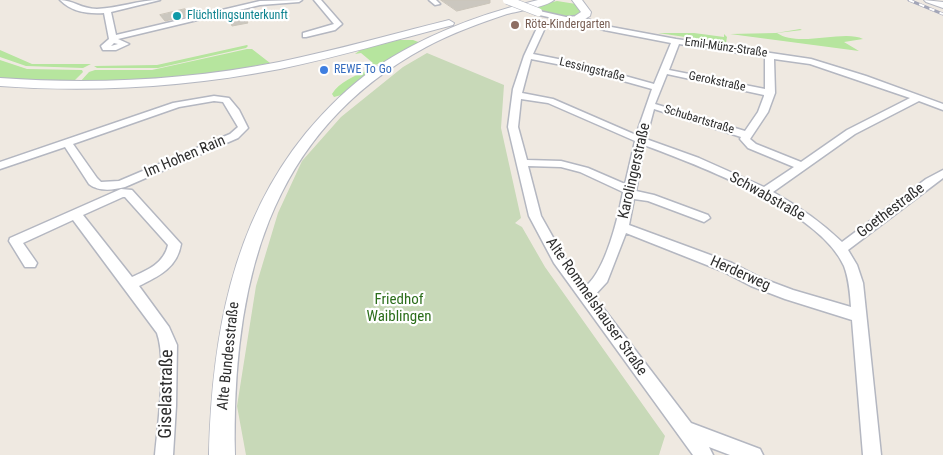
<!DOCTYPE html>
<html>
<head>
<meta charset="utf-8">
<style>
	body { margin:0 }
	canvas { display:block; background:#efe9e1 }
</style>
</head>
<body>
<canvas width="943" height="455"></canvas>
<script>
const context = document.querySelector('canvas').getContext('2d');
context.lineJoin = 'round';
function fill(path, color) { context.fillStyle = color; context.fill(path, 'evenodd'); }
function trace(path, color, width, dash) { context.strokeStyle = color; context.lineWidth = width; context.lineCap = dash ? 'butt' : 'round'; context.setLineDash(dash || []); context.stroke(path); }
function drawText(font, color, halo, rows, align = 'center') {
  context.font = font + ' "Roboto Condensed",sans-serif'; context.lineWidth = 4.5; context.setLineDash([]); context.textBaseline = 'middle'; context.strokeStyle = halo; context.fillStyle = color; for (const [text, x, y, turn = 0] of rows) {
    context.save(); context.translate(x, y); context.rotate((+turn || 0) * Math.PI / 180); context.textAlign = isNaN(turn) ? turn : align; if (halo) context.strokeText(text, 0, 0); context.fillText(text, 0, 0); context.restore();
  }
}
fill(new Path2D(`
	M557,1L576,4L581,12C570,23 546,11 532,7Z
	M800,29L802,30L777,33C799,48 844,29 863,39L844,42L859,51L730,34L776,33Z
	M658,33H694L724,37V34L727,37L726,43Z
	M397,40H413L421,43C405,51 385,67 367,65L373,63L361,53L355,54L363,48Z
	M247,45L248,46L246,48L158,68H97L94,66L157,65Z
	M247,49H252L270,63L233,70L171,78L79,83L89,72L95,70H152Z
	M0,50L32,64H91L83,68L26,66L0,57Z
	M0,60L27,69L82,70L83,72L72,83L0,79Z
	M368,70L370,71L345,94L334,97L332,94C339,82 355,76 368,70Z`), '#b6e59e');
fill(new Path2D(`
	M427,53L504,85L501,128L521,218L515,223L522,227L545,267L665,436L659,455H246L237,406L256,286L278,213L302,161L341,117L403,67Z`), '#c8d9b8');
const building = new Path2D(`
	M441,0H490V3L457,11Z
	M185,9L191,15L165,21L160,15Z
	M241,12L248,23L232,26L227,15Z`);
fill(building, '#cbc7bf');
trace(building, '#cbc5ba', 1);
const street = new Path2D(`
	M60,0C73,0 81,9 97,9C119,8 139,0 160,0L111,12L116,35L260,1L302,0L299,2L260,5L118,39L129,44L116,50H103L101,46L109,39L104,13C87,14 72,12 60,0ZM114,43L118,44L111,46Z
	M314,0H321L342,24L335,30L306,37H303V33L334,24Z
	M429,0H436L440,4L435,5Z
	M535,10L566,17L579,16L606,26L676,39L811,59L866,76L943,104V110L919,101L855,134L773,192C798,206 821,222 842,242L926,179L943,170V178L848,250L857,265L863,283L881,455H863L852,320L785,299L751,286L722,271L626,233L607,282L594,296L691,423L760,449L763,455H730L709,447L713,455H693L554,263L529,216L508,127L513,89L524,56L537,28L544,30L533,54L578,63L654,84L671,43L604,30L578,20L566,21L535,14ZM679,44L765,57V89L669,70ZM531,59L577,68L652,89L636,135L553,99L522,93ZM774,59L810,64L910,98L847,130L801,162L756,144L750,139L768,112L775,93ZM667,74L764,95V96L758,112L745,131L655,104ZM521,99L548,103L635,141L625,184L588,168L561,161L527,160L518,127ZM654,109L741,137L740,139L748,148L794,167L764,187L699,158L646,139ZM644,145C698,165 820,211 844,266C849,279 850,293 851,307L793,290L761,278L732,263L629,225L634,199L648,201L704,222L710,218L708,215L654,195L636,191ZM528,166L561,167L580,172L623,192C618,218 606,269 586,286L564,257L541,216Z
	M214,96L229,98L239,110L248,128L238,138L125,187C113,190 99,192 89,184L65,147L0,169V162L173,103ZM214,101L223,102L238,127L230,134L119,181L101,182L97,178L73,144L179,107Z
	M121,189L132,190L181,244C177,268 159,276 139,286L169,327L177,345L176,406L173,455H155C158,423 167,362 157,333L73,220L23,243L37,263L35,267H25L9,241L10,238ZM123,197H125L168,245C164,263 148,270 132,277L83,215Z`);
const secondary = new Path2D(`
	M538,0H554C546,7 519,11 507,14C480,23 452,33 426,47C266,133 232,287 235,455H209C212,339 231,225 306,133C326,109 349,86 375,68C424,35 480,14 538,0Z
	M572,0H582L591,12L590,16L583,20H575V16L581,12Z
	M924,0L943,2V8L926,2Z
	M449,20L454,23L453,25C395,40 338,57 280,69C187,87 94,93 0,86V78C94,85 187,80 279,62C337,50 393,34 449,20Z`);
trace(street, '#b4b7c1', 3);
trace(secondary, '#b4b7c1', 2);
fill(street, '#fff');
fill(secondary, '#fff');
const rail = new Path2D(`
	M909,0L943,14`);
trace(rail, '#a3a6b8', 3);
trace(rail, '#fff', 2, [5.5]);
const streetBridge = new Path2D(`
	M507,0L538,12`);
trace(streetBridge, '#b4b7c1', 9, []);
trace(streetBridge, '#fff', 8);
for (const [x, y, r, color] of [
	[177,16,5,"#0f9aa8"],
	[515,25,5,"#8d6e63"],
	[324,70,5,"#3f7fe0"]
]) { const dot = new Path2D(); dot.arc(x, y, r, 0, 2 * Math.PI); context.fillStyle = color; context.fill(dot); trace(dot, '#fff', 2); }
drawText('12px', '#0d838f', '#fff', [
	["Flüchtlingsunterkunft",187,16]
], 'left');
drawText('12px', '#785e54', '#fff', [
	["Röte-Kindergarten",525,25]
], 'left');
drawText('12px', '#2e2e2e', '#fff', [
	["Emil-Münz-Straße",726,48,8],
	["Lessingstraße",592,70,14],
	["Gerokstraße",717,82,12],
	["Schubartstraße",699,120,17]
]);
drawText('12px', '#366cbe', '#fff', [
	["REWE To Go",334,70]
], 'left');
drawText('15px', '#2e2e2e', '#fff', [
	["Im Hohen Rain",185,157,-23],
	["Karolingerstraße",635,171,-77],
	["Schwabstraße",767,197,29],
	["Goethestraße",891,211,-37],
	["Herderweg",740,274,24],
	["Alte Rommelshauser Straße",596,307,55],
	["Alte Bundesstraße",229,356,-84]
]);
drawText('15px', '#2c6e1b', '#fff', [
	["Friedhof",399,300],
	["Waiblingen",399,317]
]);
drawText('18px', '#2e2e2e', '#fff', [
	["Giselastraße",167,394,-89]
]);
</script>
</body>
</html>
